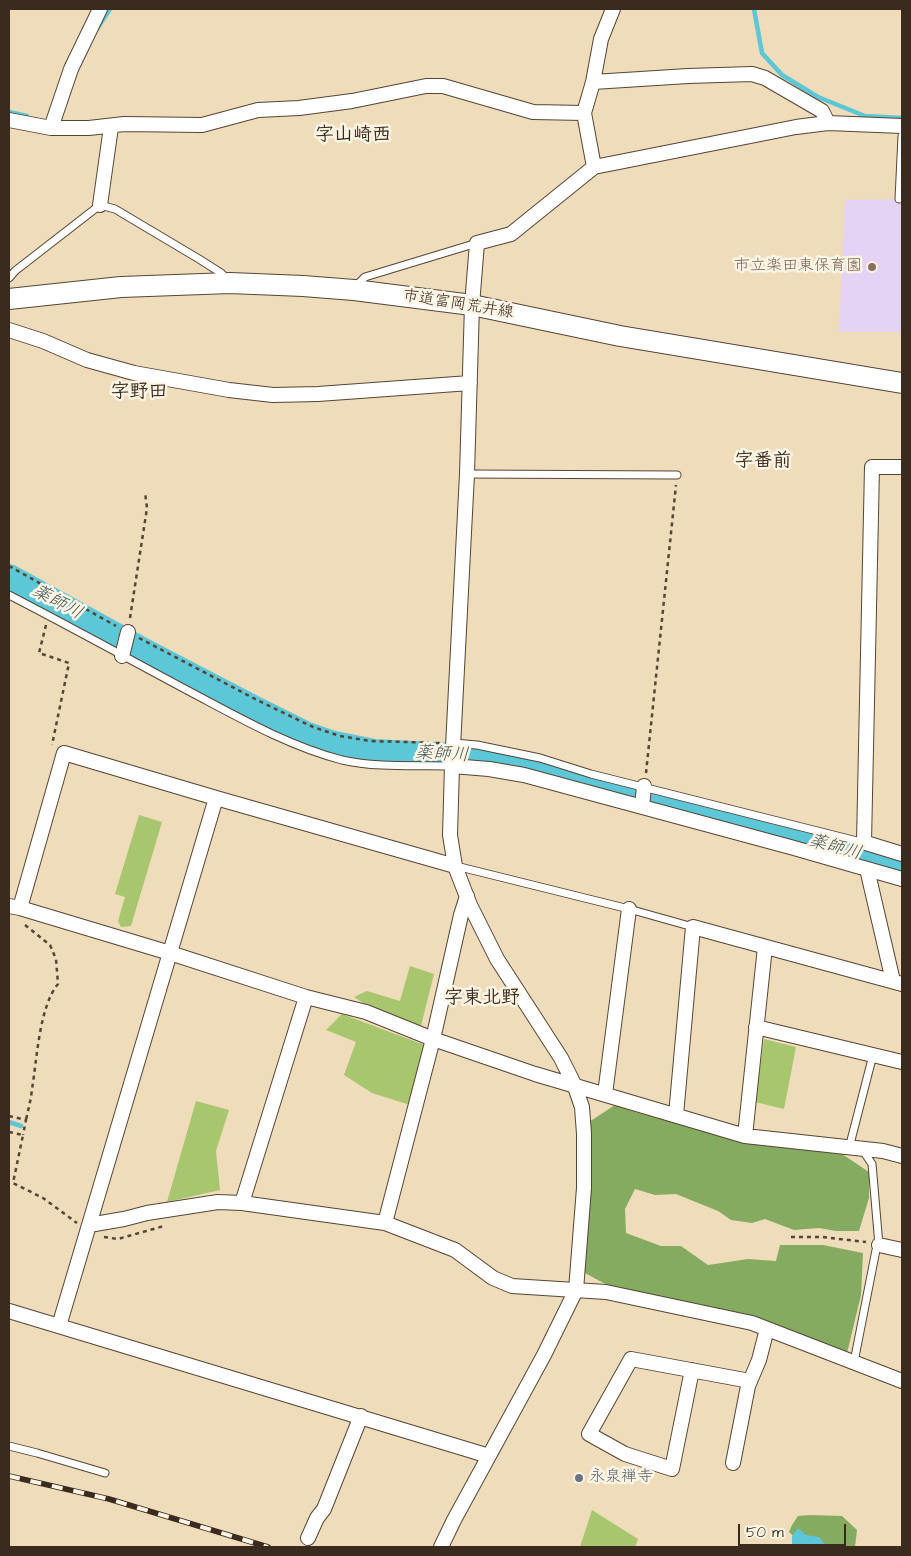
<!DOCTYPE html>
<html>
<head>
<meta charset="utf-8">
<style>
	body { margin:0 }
	#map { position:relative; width:911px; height:1556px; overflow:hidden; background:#efdcba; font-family:"Architects Daughter",sans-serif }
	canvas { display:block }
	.frame { position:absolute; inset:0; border:10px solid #3b2a1e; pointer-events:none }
	.scale { position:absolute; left:738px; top:1524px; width:108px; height:22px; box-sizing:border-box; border:2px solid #3b2a1e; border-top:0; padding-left:6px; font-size:15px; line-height:18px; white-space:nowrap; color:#3b2a1e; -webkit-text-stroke:4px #fcf5e5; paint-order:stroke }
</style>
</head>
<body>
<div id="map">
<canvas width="911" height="1556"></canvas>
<div class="frame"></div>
<div class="scale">50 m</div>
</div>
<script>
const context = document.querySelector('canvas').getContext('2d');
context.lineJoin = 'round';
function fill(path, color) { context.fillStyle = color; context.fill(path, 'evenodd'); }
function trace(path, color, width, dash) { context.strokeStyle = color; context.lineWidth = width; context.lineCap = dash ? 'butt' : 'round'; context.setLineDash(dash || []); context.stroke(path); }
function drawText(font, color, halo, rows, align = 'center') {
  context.font = font + ' "Architects Daughter","Klee One",sans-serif'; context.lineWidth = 5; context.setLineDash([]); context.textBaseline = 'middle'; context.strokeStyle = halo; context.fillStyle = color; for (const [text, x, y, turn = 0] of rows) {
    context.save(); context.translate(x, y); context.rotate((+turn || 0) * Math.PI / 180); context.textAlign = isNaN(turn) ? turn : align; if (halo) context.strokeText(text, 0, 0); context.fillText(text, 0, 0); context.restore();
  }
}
fill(new Path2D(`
	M899,199L902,202V332H839L845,200Z`), '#e4d3f2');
fill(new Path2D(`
	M139,815L162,822L131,926L121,927L118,921L125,897L115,894Z
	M410,966L434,974L421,1026L371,1008L354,997L367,991L400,1001Z
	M342,1014L427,1046L410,1105L372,1093L344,1075L356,1042L326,1030Z
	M764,1039L796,1047L784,1109L755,1102Z
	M196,1101L229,1110L216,1151L220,1190L167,1202Z
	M592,1510L638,1539L635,1547H580Z`), '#a7c66d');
fill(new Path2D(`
	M615,1105L635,1112L759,1145L839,1152L869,1172V1198L859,1231H836L819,1228L794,1230L765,1219L752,1223L731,1220L718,1211L676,1194L655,1195L635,1189L625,1209L626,1233L661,1246H681L708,1265L748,1259L776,1261L780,1245H823L863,1253L861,1295L847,1353L744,1315L611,1287L583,1272C589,1222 591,1172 589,1122Z
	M810,1515L842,1516L857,1530L855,1547H805L789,1532L792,1525L798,1516Z`), '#85ab60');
fill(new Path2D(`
	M798,1528L806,1535L819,1537L827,1547H798L792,1544V1536Z`), '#5cc7d7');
trace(new Path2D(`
	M754,9L762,53L782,75L818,97L865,116L902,118
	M97,29L110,9
	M9,112L27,116
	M9,1122L21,1126`), '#5cc7d7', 4.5);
trace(new Path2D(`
	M9,577L138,648L257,710L305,734L330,743L374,752L496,758L652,800L815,841L902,866`), '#5cc7d7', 26);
const lane = new Path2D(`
	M899,199L902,136
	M9,278L15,271L100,205L115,209L199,259L221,273L227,279
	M355,287L365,277L477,243
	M467,474L677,475
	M9,595C73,628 136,663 200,697C245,721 292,747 342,760C377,768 416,765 452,766
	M454,743L477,745L540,758L591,774L865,843
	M456,866L629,909L693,927
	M849,1148L873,1055
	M854,1362L876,1250L879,1245L872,1164L862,1149
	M9,1446L37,1453L105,1473`);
const street = new Path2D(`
	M593,82L688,76L752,74L765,78L822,111L828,123
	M584,113L594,167
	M9,120L51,128H89L124,124L202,125L258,110L299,108L352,101L426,86H443L533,112L584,113L593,82L601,39L613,9
	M51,128L71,69L100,9
	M100,205L111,127
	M9,330L43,341L87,360L134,373L229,390L273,395L318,394L470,383
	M122,656L128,632
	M452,766L489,769L524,775L794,848L902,879
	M642,807L644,786
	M864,842L872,467H902
	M866,843L902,854
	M867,869L893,981
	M9,906L20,908L170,953L306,997L366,1012L433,1039L535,1074L745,1136L883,1151L902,1156
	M20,908L64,753L216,798L455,866
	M756,1027L902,1062
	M605,1094L629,909
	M676,1115L693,927L902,984
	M745,1136L765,947
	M242,1203L306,997
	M385,1223L433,1039L461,915L467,896
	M89,1225L124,1219L147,1213L218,1202L242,1203L385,1223L455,1250L493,1278L512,1286L606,1292L752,1323L902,1381
	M879,1245L902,1250
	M9,1311L489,1456
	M59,1326L216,798
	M692,1370L672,1469L625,1454L589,1434L631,1359L750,1381
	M733,1463L748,1386L759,1360L767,1329
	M308,1538L317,1518L324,1509L361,1416
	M441,1547L454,1520L544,1355L576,1290L584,1188V1134L582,1107L574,1084L561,1058L497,959L470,905L455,866L450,835L452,766L467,474L472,305L477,243L511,234L594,167L796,127L828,123L902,126`);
const secondary = new Path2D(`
	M9,299L121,287L230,283L303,286L354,290L472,305L620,336L902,383`);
trace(lane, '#564535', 9);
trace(street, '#564535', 16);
trace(secondary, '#564535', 22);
trace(new Path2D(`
	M9,566L116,626
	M130,618L147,508L145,492
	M46,625L39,653L69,663L52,745
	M139,638L259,701L313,727L340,736L370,741L440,743
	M646,773L676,485
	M25,925L50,945L56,959L58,984C39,1007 37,1060 32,1089C31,1100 28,1110 26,1120
	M9,1116L26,1120L23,1135
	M9,1132L23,1135L13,1183L43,1198L77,1223
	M104,1237L118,1239L164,1226
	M791,1237H822L866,1242`), '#564535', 2.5, [4, 4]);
trace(lane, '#fff', 7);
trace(street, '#fff', 14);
trace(secondary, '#fff', 20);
const rail = new Path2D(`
	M9,1476L109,1499L268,1547`);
trace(rail, '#3b2a1e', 5.5);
trace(rail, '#fcf5e5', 4, [11]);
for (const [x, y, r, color] of [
	[872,267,5,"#8d6e63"],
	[579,1478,5,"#6b7280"]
]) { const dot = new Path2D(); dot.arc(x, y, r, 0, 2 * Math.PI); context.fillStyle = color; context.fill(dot); trace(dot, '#fcf5e5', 2); }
drawText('16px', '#785e54', '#fcf5e5', [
	["市立楽田東保育園",862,267]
], 'right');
drawText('16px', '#3b2a1e', '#fcf5e5', [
	["市道富岡荒井線",458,305,9]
]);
drawText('16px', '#5b616d', '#fcf5e5', [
	["永泉禅寺",589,1478]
], 'left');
drawText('italic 18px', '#455956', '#fcf5e5', [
	["薬師川",57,603,28],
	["薬師川",442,755,3],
	["薬師川",835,848,15]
]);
drawText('bold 19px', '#3b2a1e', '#fcf5e5', [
	["字山崎西",353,136],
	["字野田",139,393],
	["字番前",763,462],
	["字東北野",482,999]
]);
</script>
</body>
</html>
